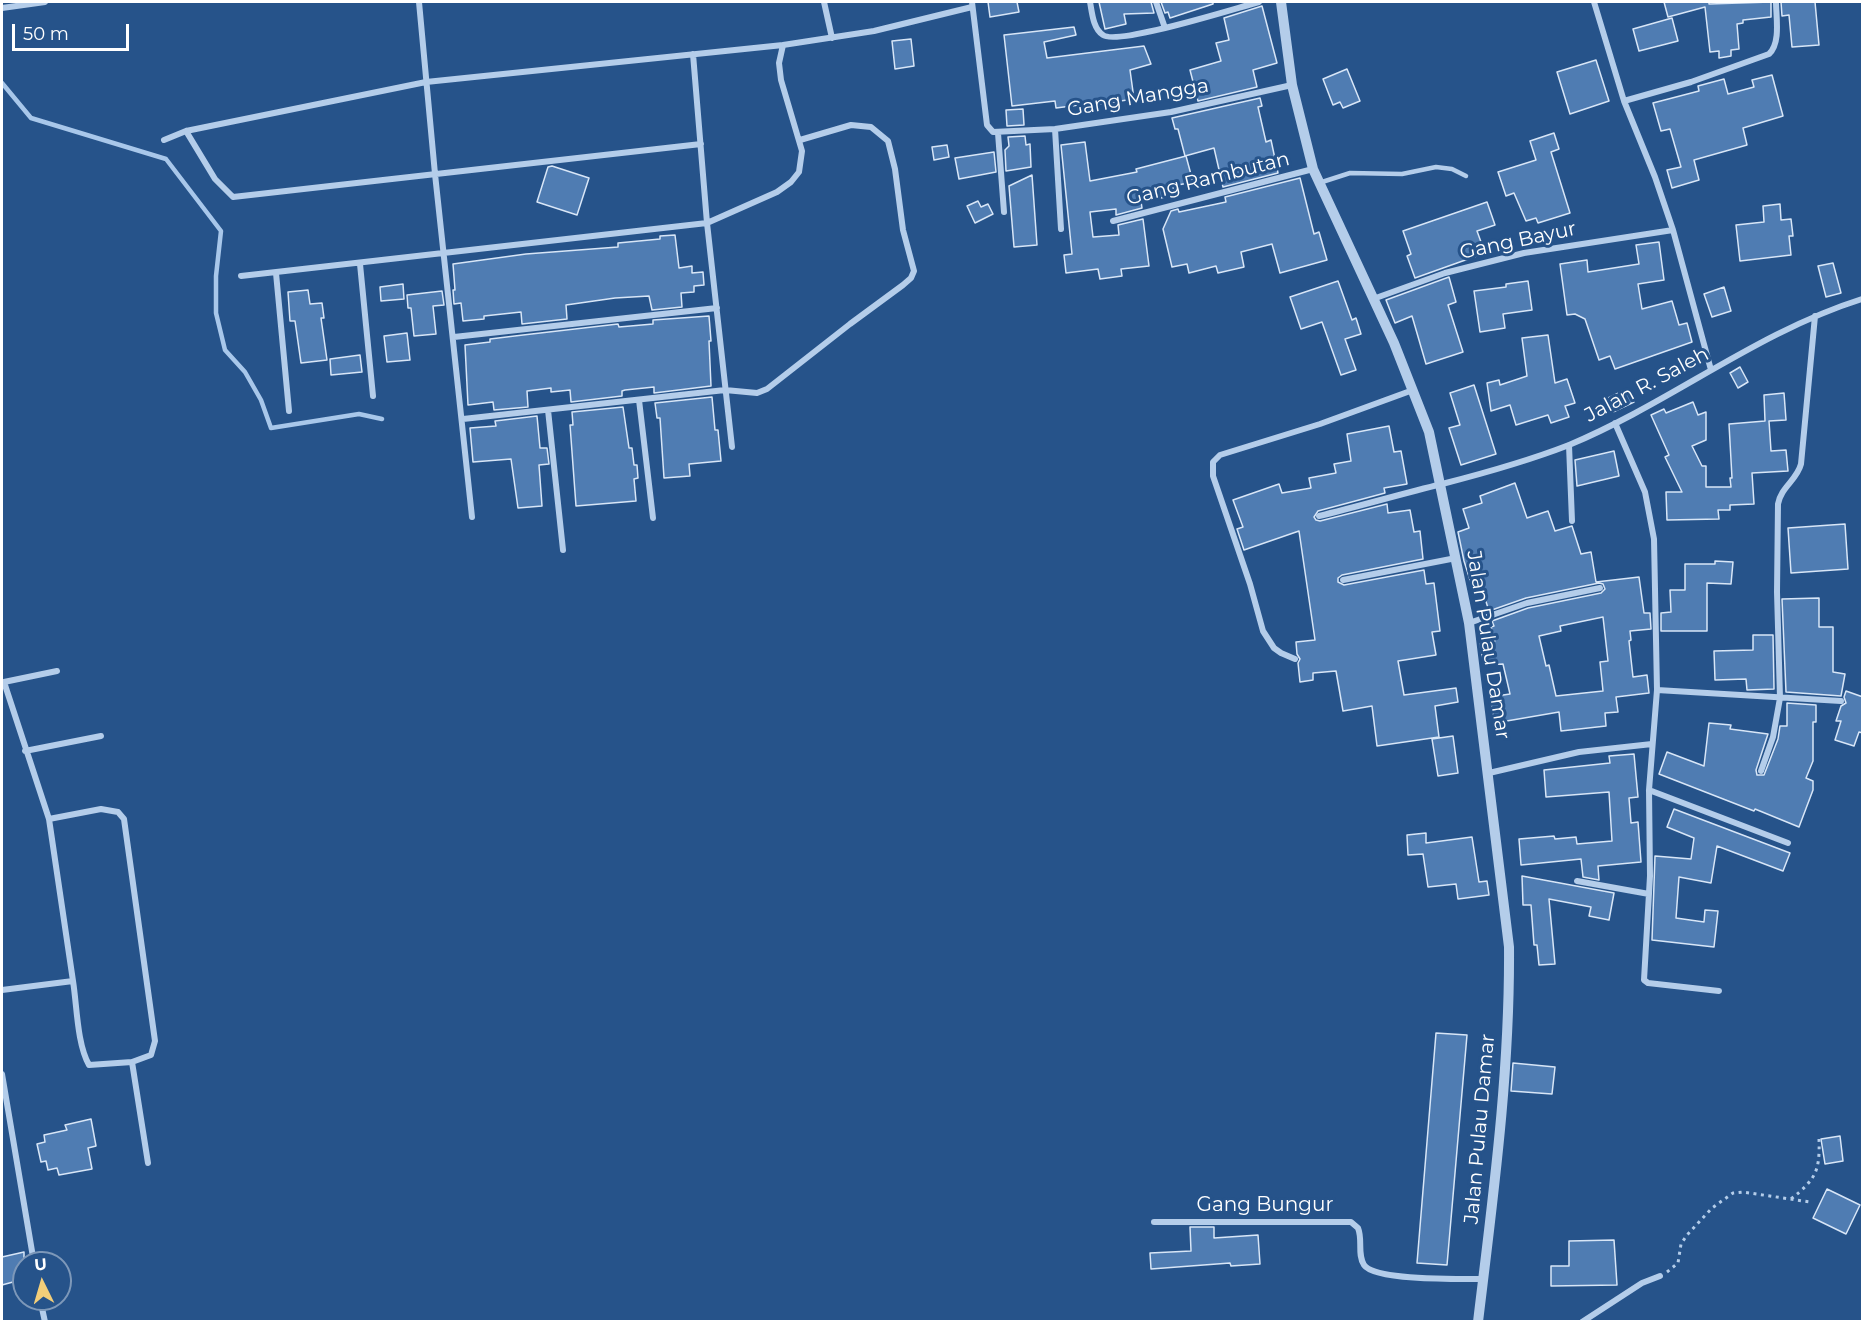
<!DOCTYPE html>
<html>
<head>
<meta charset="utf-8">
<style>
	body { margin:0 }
	#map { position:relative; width:1864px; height:1323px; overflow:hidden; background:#26538a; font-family:Montserrat,sans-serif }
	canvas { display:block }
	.frame { position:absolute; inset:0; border:3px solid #fff; pointer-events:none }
	.north { position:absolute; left:12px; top:1251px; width:60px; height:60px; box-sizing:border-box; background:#26538a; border:2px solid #7d98b9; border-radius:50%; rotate:355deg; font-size:16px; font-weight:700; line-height:24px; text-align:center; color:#fff }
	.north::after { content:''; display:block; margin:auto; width:21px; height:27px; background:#f3ce79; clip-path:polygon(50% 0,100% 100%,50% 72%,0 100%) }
	.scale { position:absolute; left:12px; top:24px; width:117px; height:27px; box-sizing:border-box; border:3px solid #fff; border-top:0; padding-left:8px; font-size:18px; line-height:21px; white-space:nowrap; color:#fff; -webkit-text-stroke:4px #26538a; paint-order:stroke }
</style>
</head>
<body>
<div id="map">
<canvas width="1864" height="1323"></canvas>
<div class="frame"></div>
<div class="north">U</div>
<div class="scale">50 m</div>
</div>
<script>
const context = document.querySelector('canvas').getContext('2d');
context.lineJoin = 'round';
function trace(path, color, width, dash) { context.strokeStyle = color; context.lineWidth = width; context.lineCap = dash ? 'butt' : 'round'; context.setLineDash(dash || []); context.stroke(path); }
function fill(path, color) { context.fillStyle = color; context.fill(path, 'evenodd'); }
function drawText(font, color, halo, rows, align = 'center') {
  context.font = font + ' Montserrat,sans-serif'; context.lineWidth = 6; context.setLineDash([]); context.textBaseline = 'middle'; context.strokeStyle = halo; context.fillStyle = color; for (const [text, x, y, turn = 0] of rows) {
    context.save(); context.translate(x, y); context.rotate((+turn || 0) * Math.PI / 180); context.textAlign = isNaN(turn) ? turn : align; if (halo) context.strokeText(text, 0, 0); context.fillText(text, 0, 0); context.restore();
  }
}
trace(new Path2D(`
	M2,83L31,118L166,159L221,231L216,276V313L225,350L245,372L261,400L271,428L359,414L382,419`), '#a8c7ea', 4.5);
const building = new Path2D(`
	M988,2H1017L1019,12L990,17Z
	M1099,2H1151L1154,13L1124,14L1126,24L1105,29Z
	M1161,2H1213V4L1170,18L1168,12L1165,13Z
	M1664,2H1709V4L1771,2V17L1743,20V23L1737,24L1739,49L1731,50V56L1719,58V51L1710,52L1705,7L1668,17Z
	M1781,2H1815L1819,45L1792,47L1789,15L1782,16Z
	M1262,6L1277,63L1253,70L1257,87L1198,101L1190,70L1221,61L1216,43L1229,40L1224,18Z
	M1672,18L1678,41L1639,51L1633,29Z
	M1074,27L1076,35L1044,42L1047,58L1144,46L1151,64L1130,70L1134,99L1079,107V105L1056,108L1055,101L1012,106L1004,35Z
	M911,39L914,66L895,69L892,41Z
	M1596,60L1609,101L1570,114L1557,72Z
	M1347,69L1360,101L1343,108L1340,102L1333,105L1323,79Z
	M1772,75L1783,116L1743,128L1747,145L1694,160L1699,180L1672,188L1667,170L1681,167L1670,129L1661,131L1653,103L1699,91L1698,86L1724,79L1728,94L1754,87L1752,80Z
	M1260,98L1262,106L1258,107L1266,142L1271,140L1278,173L1223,187L1214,148L1185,156L1178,129H1175L1172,118Z
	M1023,109L1024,125L1007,126L1006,110Z
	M1554,133L1559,149L1551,152L1570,213L1538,223L1536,218L1526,221L1514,193L1506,196L1498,172L1536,160L1530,141Z
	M1025,136L1026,145L1030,144L1031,167L1006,171L1005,150L1009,146L1008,137Z
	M1085,142L1090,181L1137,172L1136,169L1186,156L1193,182L1173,186L1175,195L1156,199L1154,193L1140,195L1142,208L1116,215V209L1090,212L1093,237L1119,235L1118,225L1143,219L1149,266L1121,269L1122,276L1100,279L1098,269L1066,273L1064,255L1072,254L1061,145Z
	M947,145L949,157L934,160L932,147Z
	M994,152L996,172L959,179L955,158Z
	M552,166L589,178L577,215L537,202L548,167Z
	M1032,175L1037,245L1014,247L1009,186Z
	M1300,178L1314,234L1319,232L1327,260L1280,273L1272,244L1241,252L1244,267L1218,273L1216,266L1189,273L1187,264L1172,267L1163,229L1171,211L1178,209L1179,212L1226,202L1225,197Z
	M978,201L981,207L988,204L993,214L975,223L967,206Z
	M1487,202L1495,225L1477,231L1485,253L1415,278L1407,256L1411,254L1403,231Z
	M1780,204L1781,220L1791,219L1793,236H1789L1791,255L1740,261L1736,225L1764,222L1763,206Z
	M675,235L679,268L692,266V273L703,272L704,285L694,286V292L681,293L682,307L652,310L649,296L615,298L566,305L567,319L522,324L521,312L484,316V319L463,321L461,303L454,304L453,290H455L453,264L526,254L618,247V243L660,239V236Z
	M1659,242L1664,280L1638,284L1642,309L1672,301L1679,325L1687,323L1692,342L1615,369L1610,356L1599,360L1585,319L1575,314L1567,315L1560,264L1587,260L1588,272L1639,264L1636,245Z
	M1833,263L1841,293L1826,297L1818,266Z
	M1449,277L1456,302L1448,305L1463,352L1426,364L1412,316L1395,323L1386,300Z
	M1338,281L1352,320L1356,318L1361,334L1345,339L1356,370L1341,375L1322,322L1301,329L1290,297Z
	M1528,281L1532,310L1503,314L1505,328L1480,332L1474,291L1506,287V284Z
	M403,284L404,299L381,301L380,287Z
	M1724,287L1731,311L1712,317L1704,294Z
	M308,290L310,304L322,303L324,318H321L327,360L301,363L295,321H290L288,292Z
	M442,291L444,305L433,306L436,334L414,336L411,308H408L407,295Z
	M709,316L711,341H709L711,386L654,393V387L625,390L622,391V396L571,402L570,390L551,392V388L527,391L528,407L494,410L493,402L468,405L465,345L490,342V339L523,335L618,324L619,327L653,324V320Z
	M407,333L410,360L387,362L384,336Z
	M1548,335L1555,383L1567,379L1575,403L1565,406L1569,417L1551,423L1548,415L1516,425L1510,405L1491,411L1487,383L1499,380L1500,385L1527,376L1522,338Z
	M360,355L362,372L331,375L330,359Z
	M1740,367L1748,382L1738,388L1730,373Z
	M1474,385L1496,454L1461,465L1449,428L1460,425L1450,393Z
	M1627,389L1634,402L1613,412L1606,399Z
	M1784,393L1786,420L1769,421L1771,451L1786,450L1788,471L1752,473L1754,504L1730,505V510H1718L1719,519L1667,520L1666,492H1682L1665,457L1669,455L1651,415L1664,409L1666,413L1693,402L1698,415L1706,412V440L1692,446L1702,466H1706V487H1731L1730,478H1732L1729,424L1765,421L1764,395Z
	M712,397L715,430H718L721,461L689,464L690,476L664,478L660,418H657L655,403Z
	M623,407L629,448H632L634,465H637L638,478L634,479L636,501L576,506L570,425H573L572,412Z
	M537,416L540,448H547L549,464L539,465L542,506L518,508L511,459L473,462L470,428L496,426L495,421Z
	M1389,426L1394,452L1401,451L1407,484L1384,488L1385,493L1318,511L1314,517L1316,520L1320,521L1387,504L1388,513L1410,510L1414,532L1420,531L1423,559L1342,575L1338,578V582L1344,585L1424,570L1426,584L1434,583L1440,631L1432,632L1436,655L1398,661L1404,695L1456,688L1458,702L1435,706L1439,737L1377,746L1372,706L1343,711L1336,671L1313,673V680L1300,682L1298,663L1300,659L1297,654L1296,642L1315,640L1299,531L1244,550L1237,529L1243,527L1233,500L1279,484L1282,493L1311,488L1309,478L1336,473L1334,464L1351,461L1347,434Z
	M1614,451L1619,476L1577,486L1575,460Z
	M1515,483L1527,518L1548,511L1555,531L1572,526L1581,554L1591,552L1596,582L1639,577L1644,613H1650L1651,629L1630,631L1631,640L1629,641L1633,677L1647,675L1649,693L1616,697L1618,712L1605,713L1606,726L1561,731L1559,712L1495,723L1490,697L1510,694L1503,664L1484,665L1480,644L1495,641L1491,627L1494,626L1492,621L1528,608L1601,593L1605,589L1603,584L1599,583L1526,598L1489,611L1481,586L1473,589L1464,561L1458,532L1469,528L1463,509L1482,503L1480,496ZM1603,617L1608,661L1600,662L1603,691L1556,696L1549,665L1546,666L1539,636L1561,631L1560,626Z
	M1845,524L1848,569L1791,573L1788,528Z
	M1715,561L1733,562L1731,584L1707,583V631H1661V613L1671,612L1670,590H1685V564H1715Z
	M1819,598V627H1833V672L1845,674L1841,696L1786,692L1782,599Z
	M1753,635H1773L1774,689L1747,690L1746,679L1715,680L1714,651L1753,650Z
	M1846,691L1863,697V733L1859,732L1854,746L1835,740L1841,721H1836L1841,706L1846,703L1844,697Z
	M1787,703L1816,705V722H1813V761L1806,778L1813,781V790L1799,827L1755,809L1754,811L1659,774L1667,752L1704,766L1709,723L1731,725L1730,729L1768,734L1756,770L1757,775H1764L1778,739L1780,726H1787Z
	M1453,736L1458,773L1438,776L1432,739Z
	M1634,754L1638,797L1629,798L1631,823L1638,822L1641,862L1598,866L1599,880L1583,877L1581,859L1521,865L1519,839L1554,836L1555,839L1576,837L1577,844L1612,841L1609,792L1546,797L1544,770L1610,763L1609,756Z
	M1674,809L1790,853L1783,871L1717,846L1711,883L1679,877L1676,918L1704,922L1705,910L1718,911L1714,947L1652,940L1655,856L1691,859L1694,838L1667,827Z
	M1426,833V843L1472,837L1479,882L1487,881L1489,895L1458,899L1456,884L1428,887L1423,854L1408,855L1407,835Z
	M1522,876L1614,893L1609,920L1589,916L1591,907L1549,899L1555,964L1539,965L1537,945H1534L1531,905H1523Z
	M1436,1033L1467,1035L1447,1265L1417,1263Z
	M1513,1063L1555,1067L1552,1094L1511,1091Z
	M91,1119L96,1146L88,1148L92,1169L59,1175L57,1168L48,1170L46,1161L41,1162L37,1144L45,1142L44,1135L67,1130L65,1125Z
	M1840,1136L1843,1161L1825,1164L1821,1139Z
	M1827,1189L1860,1205L1846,1234L1813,1218Z
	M1190,1227H1214V1238L1258,1235L1260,1264L1231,1266L1230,1263L1151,1269L1150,1253L1191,1251Z
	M1614,1240L1617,1285L1551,1286V1266H1569V1241Z
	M24,1252V1279L2,1285V1257Z`);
fill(building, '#4f7cb2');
trace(building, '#d8e6f7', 1.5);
trace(new Path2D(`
	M1791,1199C1816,1179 1820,1171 1819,1139
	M1667,1272L1678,1263L1681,1244L1687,1235L1712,1208L1733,1193L1743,1192L1810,1202`), '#b4cdea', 3, [3, 4.5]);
trace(new Path2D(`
	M1319,183L1350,173L1402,174L1436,167L1452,169L1466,176`), '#b4cdea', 4.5);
trace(new Path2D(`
	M419,2L435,174L472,517
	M824,2L832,38
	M972,2L987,125L993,132L1055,129L1171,112L1292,85
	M1090,2C1092,12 1093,29 1103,35C1117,46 1236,8 1259,2
	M1156,2L1165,28
	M1594,2L1624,101L1655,177L1673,230L1711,370
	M2,8L45,2
	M693,54L707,223L732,447
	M1624,101L1691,82L1769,54C1781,43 1776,17 1776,2
	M1055,129L1061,229
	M186,131L215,179L233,197L701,144
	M998,133L1004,212
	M164,140L186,131L426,82L783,45
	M1113,221L1313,169
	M360,264L373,396
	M276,273L289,411
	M241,276L707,223L777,192L791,182L799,172L802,151L781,80L779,63L783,45L874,31L972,7
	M1373,299L1445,273L1524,253L1673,230
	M454,337L717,308
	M639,400L653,518
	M548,410L563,550
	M463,419L725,390L757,393L767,389L850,324L903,285L911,278L914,271L903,230L895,169L888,141L871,127L851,125L800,140
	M1615,423L1645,492L1654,539L1657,690L1649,790L1650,876L1644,980L1648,983L1719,991
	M1569,445L1572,521
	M1319,516C1360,506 1401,494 1442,484C1485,473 1528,461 1569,445C1670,403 1757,332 1862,299
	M1343,580L1456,558
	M1469,623L1527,603L1600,588
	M1295,659L1281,653L1274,648L1263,631L1250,584L1213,476V462L1220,455L1320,424L1413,390
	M1657,690L1841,701
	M25,751L101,736
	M1761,771L1773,737L1780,698L1777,592L1778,504C1781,487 1797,480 1801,464L1815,316
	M1489,773L1579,752L1652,744
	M1649,790L1788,843
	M49,819L101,809L118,812L124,819L155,1041L151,1055L132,1062L89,1065C77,1044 77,1006 73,981
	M1577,881L1649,894
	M2,990L73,981L49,819L4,682L57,671
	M132,1062L148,1163
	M2,1074L34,1263
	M1154,1222H1351L1358,1228C1363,1240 1357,1254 1364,1265C1375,1281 1462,1279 1483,1279
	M40,1299L45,1322
	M1582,1322L1642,1283L1660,1276`), '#b4cdea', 6);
trace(new Path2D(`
	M1281,2L1292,85L1313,169L1394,343L1429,432L1469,623L1509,947C1510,1073 1493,1197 1478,1322`), '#b4cdea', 10);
drawText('20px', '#fff', '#26538a', [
	["Gang Mangga",1138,98,-10],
	["Gang Rambutan",1208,179,-14],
	["Gang Bayur",1518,241,-12],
	["Jalan R. Saleh",1647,385,-28],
	["Jalan Pulau Damar",1488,645,81],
	["Jalan Pulau Damar",1480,1129,-85],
	["Gang Bungur",1265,1205]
]);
</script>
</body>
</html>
